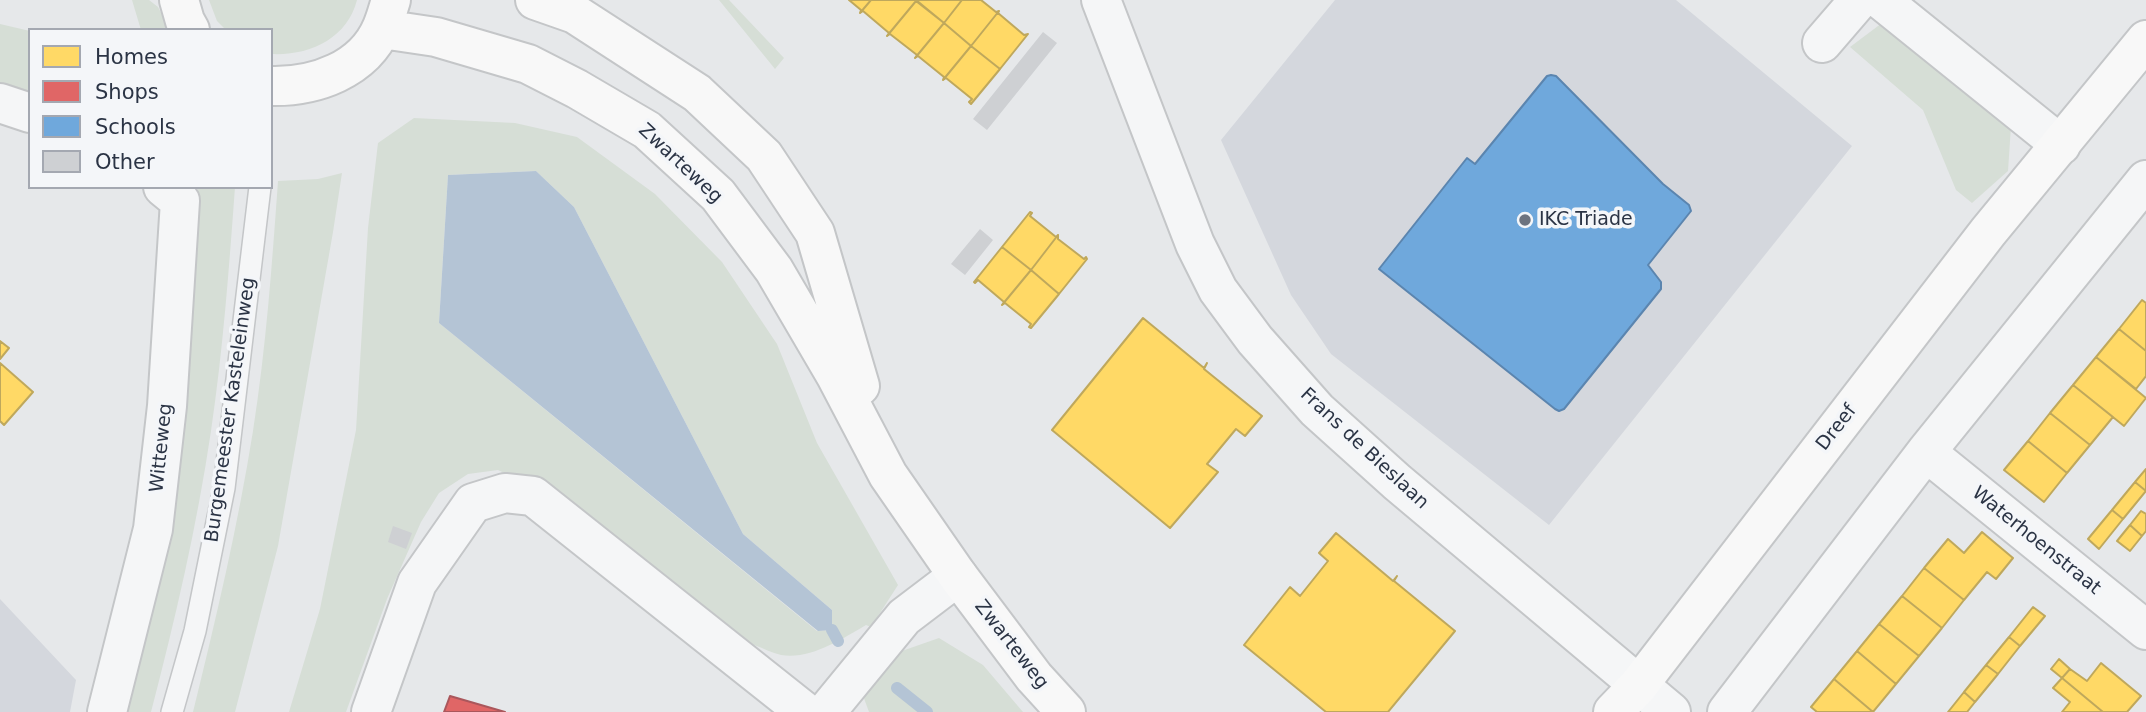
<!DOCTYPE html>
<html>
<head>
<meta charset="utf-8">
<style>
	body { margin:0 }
	#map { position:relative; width:2146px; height:712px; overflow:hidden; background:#e6e8ea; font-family:"DejaVu Sans",sans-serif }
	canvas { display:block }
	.legend { position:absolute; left:28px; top:28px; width:245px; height:161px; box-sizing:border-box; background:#f4f6f9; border:2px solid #a4a8b1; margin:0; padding:9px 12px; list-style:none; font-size:21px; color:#2b3445 }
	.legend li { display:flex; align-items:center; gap:14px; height:35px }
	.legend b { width:35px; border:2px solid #a4a8b1 }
</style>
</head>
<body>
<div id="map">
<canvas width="2146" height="712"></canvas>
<ul class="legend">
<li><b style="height:19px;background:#ffd966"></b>Homes</li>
<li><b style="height:19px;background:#e06666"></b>Shops</li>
<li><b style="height:19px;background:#6fa8dc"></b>Schools</li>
<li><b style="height:19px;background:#ced0d3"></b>Other</li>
</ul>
</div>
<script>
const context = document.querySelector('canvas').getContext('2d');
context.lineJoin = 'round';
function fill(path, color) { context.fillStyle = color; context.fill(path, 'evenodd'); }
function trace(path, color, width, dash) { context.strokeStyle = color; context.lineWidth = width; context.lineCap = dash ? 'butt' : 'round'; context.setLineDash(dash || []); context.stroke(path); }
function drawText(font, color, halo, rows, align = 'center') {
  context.font = font + ' "DejaVu Sans",sans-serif'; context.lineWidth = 7; context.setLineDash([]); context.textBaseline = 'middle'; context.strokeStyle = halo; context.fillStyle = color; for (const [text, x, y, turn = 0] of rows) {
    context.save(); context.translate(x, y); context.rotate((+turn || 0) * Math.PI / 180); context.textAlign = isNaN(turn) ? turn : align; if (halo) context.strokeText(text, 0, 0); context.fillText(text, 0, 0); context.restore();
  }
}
fill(new Path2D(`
	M1335,0H1676L1852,146L1549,525L1331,354L1291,295L1221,140Z
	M0,599L76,680L70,712H0Z`), '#d4d7dd');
fill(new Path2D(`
	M132,0H149L158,7L170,30H141Z
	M209,0H357C347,39 309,56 271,54V30H226L217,21Z
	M719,0H729L784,58L775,69Z
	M1882,23L2011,126L2008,171L1972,203L1956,190L1923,110L1850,47Z
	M0,24L30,31V98L0,86Z
	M414,118L515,123L577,137L655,194L722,262L777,344L817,443L898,585L871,627L866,625C842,639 810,660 781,655C772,653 763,648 754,645L525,483L498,470L468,474L439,493L421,522L387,599L346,712H289L320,609L356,430L368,228L378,143ZM536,171L574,207L743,534L832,610V630L817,631L439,323L448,175Z
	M342,173L333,232L278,546L235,712H193C216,619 238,525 253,431C266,348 272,265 278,181L318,179Z
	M198,187H235C229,269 223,350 211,431C197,526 175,620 151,712H124L193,234Z
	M939,638L983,665L1023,712H869L861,690L899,652Z`), '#d6ded6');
fill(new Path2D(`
	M536,171L574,207L743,534L832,610V630L818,631L439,323L448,175Z`), '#b4c4d5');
const homes = new Path2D(`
	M849,0H871L860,13L861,10Z
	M871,0H915L916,1L887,36L889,33L863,11L860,13Z
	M916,0H962L944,23Z
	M962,0H981L996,12L999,11L971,46L944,23Z
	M916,1L944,23L915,58L917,55L890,34L887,36Z
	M999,11L998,13L1024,35L1028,34L1000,69L971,46Z
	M944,23L971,46L943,80L944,77L918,56L915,58Z
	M971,46L1000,69L971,104L969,102L972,99L946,78L943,80Z
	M1030,212L1032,213L1030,216L1056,237L1058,235L1031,270L1002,247Z
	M1058,235V239L1084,259L1086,257L1087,259L1059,294L1031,270Z
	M1002,247L1031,270L1002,305L1004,302L978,280L975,283L974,282Z
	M1031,270L1059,294L1031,328L1029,327L1031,324L1005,303L1002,305Z
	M2142,300L2146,303V351L2119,329Z
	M1143,318L1204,368L1207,363L1204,369L1262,416L1245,436L1236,429L1207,464L1218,472L1170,528L1052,430Z
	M2119,329L2146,351V376L2136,389L2096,357Z
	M0,341L9,348L0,359Z
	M2096,357L2146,398L2124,426L2073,385Z
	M0,363L33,392L4,425L0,421Z
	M2073,385L2113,417L2090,445L2050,413Z
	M2050,413L2090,445L2067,473L2028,441Z
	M2028,441L2067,473L2044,502L2004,470Z
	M2146,469V491L2135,482Z
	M2135,482L2146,491L2123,519L2112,510Z
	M2112,510L2123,519L2099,549L2088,539Z
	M2141,511L2146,514V531L2142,536L2130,525Z
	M2130,525L2142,536L2130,551L2117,541Z
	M1982,532L2013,558L1996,579L1987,572L1964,600L1924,568L1948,539L1964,553Z
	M1336,533L1393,581L1397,576L1394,581L1455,631L1388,712H1326L1244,645L1290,587L1300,596L1328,561L1319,553Z
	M1924,568L1964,600L1942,628L1902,596Z
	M1902,596L1942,628L1919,656L1879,624Z
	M2033,607L2045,616L2020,646L2009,637Z
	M1879,624L1919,656L1896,684L1857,651Z
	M2009,637L2020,646L1998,674L1986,665Z
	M1857,651L1896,684L1873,712L1834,679Z
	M2059,659L2070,669L2062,678L2051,669Z
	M2101,663L2141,696L2127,712H2103L2062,678L2070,669L2087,681Z
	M1986,665L1998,674L1975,702L1964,692Z
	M2062,678L2103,712H2062L2070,702L2053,688Z
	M1834,679L1873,712H1817L1811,707Z
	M1964,692L1975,702L1967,712H1948Z`);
fill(homes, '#ffd966');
trace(homes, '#bfa85c', 2);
const shops = new Path2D(`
	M450,696L505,712H444Z`);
fill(shops, '#e06666');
trace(shops, '#aa575c', 2);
const schools = new Path2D(`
	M1551,75L1556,76L1663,184L1689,205L1691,211L1648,265L1661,282V289L1564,409L1559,411L1555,409L1379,269L1467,158L1475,164L1547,76Z`);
fill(schools, '#6fa8dc');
trace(schools, '#5b85af', 2);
trace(new Path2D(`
	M832,630L838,641
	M897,688L927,712`), '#b4c4d5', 12);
fill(new Path2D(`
	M1043,32L1057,43L987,130L973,119Z
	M980,229L993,240L965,275L951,264Z
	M393,526L412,533L406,549L388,542Z`), '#ced0d3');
const lane = new Path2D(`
	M172,712L195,631L224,488L260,187`);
const street = new Path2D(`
	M1101,0L1195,244L1218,290L1255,340L1317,410L1397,482L1671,712
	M1881,0L2061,145
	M1822,43L1859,0
	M0,103L30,113
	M1926,452L2146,630
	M107,712L153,529L167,406L180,201L163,187
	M371,712L417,583L473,503L505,493L533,496L805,712
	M826,712L904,617L958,576
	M1727,712L1926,452L2146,180`);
const secondary = new Path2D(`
	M179,0L185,21L190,30
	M535,0L575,14L697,93L764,156L815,233L860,386
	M382,29L436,37L528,64L577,89L647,130L718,195L774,270L836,376L888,475L958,576L1034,677L1066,712
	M271,86C315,87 364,70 382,27C386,18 388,9 391,0
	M1613,712L1638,686L1988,232L2146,40`);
trace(lane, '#c4c6c8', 24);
trace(street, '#c4c6c8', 42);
trace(secondary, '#c4c6c8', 42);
trace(lane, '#f5f6f7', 21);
trace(street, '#f5f6f7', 38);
trace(secondary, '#f8f8f8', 38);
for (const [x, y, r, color] of [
	[1525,220,7,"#6c737f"]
]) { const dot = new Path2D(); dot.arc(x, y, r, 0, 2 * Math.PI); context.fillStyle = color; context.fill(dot); trace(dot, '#f4f6f9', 2.5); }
drawText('19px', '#2b3445', '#f4f6f9', [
	["Zwarteweg",680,164,43],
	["Burgemeester Kasteleinweg",231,410,-82],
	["Dreef",1837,428,-52],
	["Witteweg",162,448,-84],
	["Frans de Bieslaan",1364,449,43],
	["Waterhoenstraat",2036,541,39],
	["Zwarteweg",1011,645,52]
]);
drawText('19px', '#2b3445', '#f4f6f9', [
	["IKC Triade",1539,220]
], 'left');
</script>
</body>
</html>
